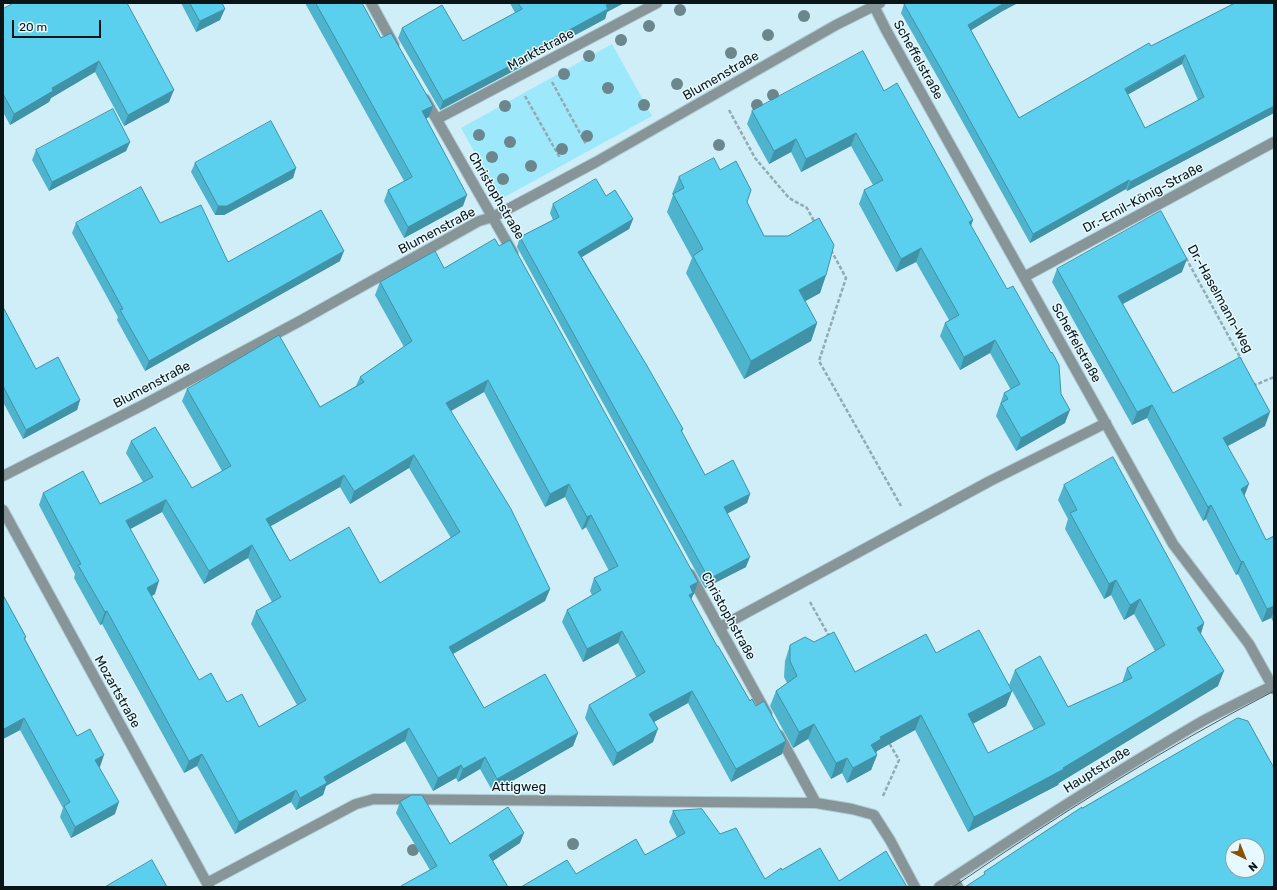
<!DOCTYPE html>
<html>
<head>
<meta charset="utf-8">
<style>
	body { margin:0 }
	#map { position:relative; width:1277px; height:890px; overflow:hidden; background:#cfeef7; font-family:Rubik,sans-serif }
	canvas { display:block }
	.frame { position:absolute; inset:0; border:4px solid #0a1518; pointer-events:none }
	.north { position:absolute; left:1225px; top:838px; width:40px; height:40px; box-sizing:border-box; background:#e6f9fe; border:1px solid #8e9ea2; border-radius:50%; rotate:137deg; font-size:11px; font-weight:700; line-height:16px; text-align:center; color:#0a1518 }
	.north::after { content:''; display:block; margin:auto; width:14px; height:18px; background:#885201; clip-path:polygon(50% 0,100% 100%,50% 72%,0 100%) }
	.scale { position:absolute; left:12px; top:20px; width:89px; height:18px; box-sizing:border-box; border:2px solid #0a1518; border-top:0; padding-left:5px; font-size:12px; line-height:14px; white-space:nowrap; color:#0a1518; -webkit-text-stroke:3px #e6f9fe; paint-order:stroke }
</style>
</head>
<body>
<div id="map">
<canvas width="1277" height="890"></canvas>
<div class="frame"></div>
<div class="north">N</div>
<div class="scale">20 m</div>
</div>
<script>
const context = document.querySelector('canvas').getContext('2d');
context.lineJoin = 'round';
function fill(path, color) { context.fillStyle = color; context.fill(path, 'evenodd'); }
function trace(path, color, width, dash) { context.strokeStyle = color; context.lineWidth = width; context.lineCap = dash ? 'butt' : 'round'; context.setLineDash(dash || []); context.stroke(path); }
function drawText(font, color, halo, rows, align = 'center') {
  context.font = font + ' Rubik,sans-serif'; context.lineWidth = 3; context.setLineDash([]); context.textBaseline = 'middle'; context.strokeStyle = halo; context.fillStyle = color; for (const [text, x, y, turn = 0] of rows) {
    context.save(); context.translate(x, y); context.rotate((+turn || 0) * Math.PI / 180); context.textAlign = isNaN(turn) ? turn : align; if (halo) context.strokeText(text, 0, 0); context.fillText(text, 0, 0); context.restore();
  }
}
fill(new Path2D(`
	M612,44L652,116L501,199L461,128Z`), '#9ee8fc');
const minor = new Path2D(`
	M371,3L394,45
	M875,3L874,6L886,30L1173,544L1249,644L1274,689
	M425,99L513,253
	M437,119L657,3
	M1024,277L1274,142
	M3,476L143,405L300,321L479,221L493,217L596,162L836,25L880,3
	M3,510L209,887
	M690,574L767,714
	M720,627L990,481L1106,423
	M779,735L816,803
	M953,878L958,887
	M207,883L356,804L374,799L816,803L852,809L874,815L890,840L915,887
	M939,887C1026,830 1112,774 1201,722C1225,709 1250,697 1274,685`);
trace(minor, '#afcbd3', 12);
trace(new Path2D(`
	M552,82L586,144
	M525,96L560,158
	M729,110L755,158L789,198L807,208L815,223
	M831,250L846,278L819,361L901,506
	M1186,258L1241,359
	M1254,383L1255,385L1274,377
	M810,602L830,638
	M883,796L899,760L888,741`), '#92abb2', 2.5, [4, 2]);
trace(minor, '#879498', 10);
trace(new Path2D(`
	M953,887C1057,816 1162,749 1274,691`), '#4b5c61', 1);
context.fillStyle = '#6c868d';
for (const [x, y] of [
	[680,10],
	[804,16],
	[649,26],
	[768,35],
	[621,40],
	[731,53],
	[589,56],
	[564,74],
	[677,84],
	[608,88],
	[773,95],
	[644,105],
	[757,105],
	[505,106],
	[479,135],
	[587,136],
	[510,142],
	[719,145],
	[562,149],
	[492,157],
	[531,166],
	[503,179],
	[573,844],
	[413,850]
]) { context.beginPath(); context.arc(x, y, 6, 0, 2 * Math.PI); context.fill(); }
fill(new Path2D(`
	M14,3L169,102L124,126L95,72L51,98L49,102L10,125L3,112V9Z
	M181,3H222L220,20L196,32Z
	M305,3H362L381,38L433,106L429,117L426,118L463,206L404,238L384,201L388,190L404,181Z
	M510,3H624L607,12L605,19L523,63L521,67L440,110L398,38L402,28L463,41L515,13Z
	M1230,3H1274V113L1127,191L1126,189L1030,243L937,76L901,13L904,4L1001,12L971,30L1019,118L1151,46L1231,5ZM1182,64L1198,100L1145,128L1128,94Z
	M884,91L973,220L971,226L1061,394L1065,423L1016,451L996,416L1004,393L1011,390L990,353L960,370L940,336L945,323L949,320L916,262L896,272L859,204L864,190L873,185L851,146L801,172L791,152L769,164L747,124L752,111Z
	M130,142L126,151L49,191L32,160L36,150Z
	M195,163L296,168L293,178L224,215H215L191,172Z
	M720,170L747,202L764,236L826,275L820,293L805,301L817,323L811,341L744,379L686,273L692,258L667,212L673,195L672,194L679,177Z
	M606,196L633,219L629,229L582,257L683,429L682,432L705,475L750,494L747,503L727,514L746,567L705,588L517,247L520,237L553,220L550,213L553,204Z
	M76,223H160L228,262L340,261L145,371L117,320L118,317L72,233Z
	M444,268L698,582L694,594L693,595L691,599L717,646L750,701L756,706L786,741L782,754L731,782L688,703L654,722L653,742L613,766L585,718L589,705L637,678L618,643L583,662L562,622L567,610L592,595L590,591L594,578L609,571L586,527L582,530L565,497L545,507L484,392L451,411L550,589L545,601L453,654L484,708L578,733L573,746L493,792L480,769L458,782L456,778L433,791L405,741L326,786L323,795L296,810L291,802L235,834L197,766L184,773L102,624L100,625L74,578L75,574L39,505L43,493L100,504L143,482L126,453L131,441L192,488L222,471L182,401L187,389L320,407L356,386L360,377L404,347L375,295L380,282ZM409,468L451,538L380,583L290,561L271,526L340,487L350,504ZM162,512L204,584L248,558L272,602L256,611L251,624L297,705L259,727L199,680L152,596L155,594L130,529Z
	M1057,269L1182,272L1123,304L1173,393L1265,426L1228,446L1244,496L1266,540L1274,536V623L1271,618L1262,622L1238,574L1236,575L1206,519L1203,521L1147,418L1132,425L1052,282Z
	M3,307L36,369L80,400L77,410L23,439L3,402Z
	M1064,485L1204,623L1201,634L1218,686L1059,783L1058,785L968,832L915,730L877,751L876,753L877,755L871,770L847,783L842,773L831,779L808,739L793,748L770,706L776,691L787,683L784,677L785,661L790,645L855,672L936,653L1012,691L1006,706L973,724L988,753L1034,730L1009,685L1015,670L1068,707L1122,683L1127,668L1155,651L1134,614L1124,620L1111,595L1104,599L1065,529L1068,519L1058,500Z
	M3,595L26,637L25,639L77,736L100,767H99L115,814L71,838L60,817L63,808L20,730L3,739Z
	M400,802L450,844L520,843L493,861L508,887H401L430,870L396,813Z
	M673,811L720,834L765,879L782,870L839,881L576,874L645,855L677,837L669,822Z`), '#4eb3cd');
fill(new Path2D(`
	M610,3H624L607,12L605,19L523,63L521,67L440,110L443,101Z
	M1004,3H1018L1001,12L965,34L968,25Z
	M225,9L220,20L196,32L200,21Z
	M1185,55L1182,64L1122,98L1125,89Z
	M99,61L95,72L51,98L49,102L10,125L14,114L52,88Z
	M174,90L169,102L124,126L128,115Z
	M433,106L429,117L418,123L422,111Z
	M1274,106V113L1127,191L1130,182Z
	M856,133L851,146L801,172L806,159Z
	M796,139L791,152L769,164L774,151Z
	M130,142L126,151L49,191L52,182Z
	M296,168L293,178L224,215H215L218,206Z
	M1129,180L1126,189L1030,243L1033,234Z
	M467,195L463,206L404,238L408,227Z
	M633,219L629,229L575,261L578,252Z
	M973,220L968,233L969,222Z
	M921,248L916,262L896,272L901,259Z
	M344,251L340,261L145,371L149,361Z
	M1187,259L1182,272L1113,309L1118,296Z
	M826,275L820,293L793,308L799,290Z
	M817,323L811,341L744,379L751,361Z
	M995,340L990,353L960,370L964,357Z
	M488,380L484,392L442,416L446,403Z
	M80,400L77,410L23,439L26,430Z
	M1152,405L1147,418L1132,425L1137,412Z
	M1070,410L1065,423L1016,451L1021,438Z
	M1270,412L1265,426L1218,451L1223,438Z
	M414,455L409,468L350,504L354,491Z
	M344,475L340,487L262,531L266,519Z
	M569,484L565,497L545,507L550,494Z
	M1249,484L1244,497L1241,489Z
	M750,494L747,503L720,517L724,507Z
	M166,500L162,512L121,534L126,521Z
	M1211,505L1206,519L1203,521L1208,507Z
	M591,515L586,527L582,530L587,517Z
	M252,545L248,558L204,584L209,571Z
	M750,557L746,567L705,588L709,579Z
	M1243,561L1238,574L1236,575L1241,562Z
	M1116,580L1111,595L1104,599L1109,584Z
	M159,581L155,594L143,601L147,588Z
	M698,582L694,594L693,595L689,605L690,586Z
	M550,589L545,601L444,659L449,647Z
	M1140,599L1134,614L1124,620L1130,605Z
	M1274,606V611L1271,618L1262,622L1267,609Z
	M107,611L102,624L100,625L105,612Z
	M1204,623L1199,639L1197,628Z
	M622,631L618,643L583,662L587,649Z
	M1224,671L1218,686L1059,783L1058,785L968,832L974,817L1063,768Z
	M692,691L688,703L645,727L649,714Z
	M1012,691L1006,706L962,729L968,714Z
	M921,715L915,730L877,751L876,754L871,745L880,737Z
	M24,718L20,730L3,739V732L4,729Z
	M814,724L808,739L793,748L799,732Z
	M409,728L405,741L326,786L323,795L296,810L300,798L324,777Z
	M658,729L653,742L613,766L617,753Z
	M578,733L573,746L493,792L497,779Z
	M786,741L782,754L731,782L736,769Z
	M202,754L197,766L184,773L189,761Z
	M104,755L100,767L91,772L95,760Z
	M877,755L871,770L847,783L853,768Z
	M485,757L480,769L458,782L463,769Z
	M847,758L842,773L831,779L836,763Z
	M461,765L456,778L433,791L438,778Z
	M296,790L291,802L235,834L239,822Z
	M119,802L115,814L71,838L75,827Z
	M524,833L520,843L485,866L489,855Z`), '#4092a7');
const building = new Path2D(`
	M14,3H127L174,90L128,115L99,61L52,88L53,91L14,114L3,94V9Z
	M190,3H222L225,9L200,21Z
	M316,3H362L381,38L391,33L433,106L422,111L467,195L408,227L388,190L412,177Z
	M518,3H610L606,5L608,9L523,55L525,58L443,101L402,28L442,5L463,41L522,9Z
	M906,3H1004L968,25L1019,118L1149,43L1151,46L1235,3H1274V106L1130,182L1129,180L1033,234L940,67L904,4ZM1185,55L1204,97L1145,128L1125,89Z
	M863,51L884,91L897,83L973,220L969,222L1007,289L1013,286L1051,353L1052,352L1059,365L1061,394L1070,410L1021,438L1001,403L1008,399L1004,393L1020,384L995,340L964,357L945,323L959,315L921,248L901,259L864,190L883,180L856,133L806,159L796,139L774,151L752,111Z
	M113,109L130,142L52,182L36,150Z
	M271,121L296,168L227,206H218L195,163Z
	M714,158L720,170L736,161L751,190L747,202L764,236H788L819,218L834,245L826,275L799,290L817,323L751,361L693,256L703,249L673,194L684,188L679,177Z
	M596,179L606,196L615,190L633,219L578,252L646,364L683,429L681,430L705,475L733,460L750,494L724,507L750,557L709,579L520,237L559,217L553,204Z
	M141,187L160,223L201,205L228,262L321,210L344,251L149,361L120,310L123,309L76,223Z
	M1161,211L1187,259L1118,296L1173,393L1240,357L1270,412L1223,438L1249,484L1241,489L1266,540L1274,536V606L1267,609L1243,561L1241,562L1211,505L1208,507L1152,405L1137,412L1057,269Z
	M495,239L499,246L510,240L698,582L690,586L693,593L689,595L717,646H718L750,701L752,699L756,706L764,701L786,741L736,769L692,691L649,714L658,729L617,753L589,705L645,672L622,631L587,649L567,610L601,590L594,578L618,566L591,515L587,517L569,484L550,494L488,380L446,403L511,509L550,589L449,647L484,708L545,674L578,733L497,779L485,757L463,769L461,765L438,778L409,728L324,777L327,783L300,798L296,790L239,822L202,754L189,761L107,611L105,612L78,565L81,564L43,493L83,471L100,504L153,477L131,441L155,427L192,488L231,466L187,389L279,335L320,407L364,382L360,377L412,341L380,282L435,251L444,268ZM414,455L460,532L380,583L349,527L290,561L266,519L344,475L354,491ZM166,500L209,571L252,545L281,597L256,611L306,700L259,727L242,694L227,702L211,673L199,680L147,588L159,581L126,521Z
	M3,307L36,369L58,357L80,400L26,430L3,386Z
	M1113,457L1204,623L1197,628L1224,671L1063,768L1064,769L974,817L921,715L880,737L881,739L871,745L877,755L853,768L847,758L836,763L814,724L799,732L776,691L797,676L790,661V645L805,637L814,642L834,632L855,672L926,634L936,653L979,630L1012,691L968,714L988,753L1045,724L1015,670L1040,656L1068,707L1132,678L1127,668L1165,645L1140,599L1130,605L1116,580L1109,584L1070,513L1077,510L1064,485Z
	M3,595L26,637L24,638L77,736L90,729L104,755L95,760L119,802L75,827L64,806L70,802L24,718L4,729L3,726Z
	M1238,718L1248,721L1274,768V887H965L985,874L984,872L1082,807V808ZM1233,846H1257V870H1233Z
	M412,795H422L450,844L508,807L524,833L489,855L508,887H402L401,886L437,866L400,802Z
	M702,809L720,834L736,828L765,879L781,868L782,870L820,848L839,881L886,851L907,887H521L567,860L576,874L636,839L645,855L685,833L673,811Z
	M152,860L167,887H105Z`);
fill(building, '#5bd0ee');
trace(building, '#4092a7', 1);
drawText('13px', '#0a1518', '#e6f9fe', [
	["Marktstraße",541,50,-28],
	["Scheffelstraße",918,60,61],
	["Blumenstraße",721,76,-30],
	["Christophstraße",496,196,60],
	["Dr.-Emil-König-Straße",1143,198,-28],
	["Blumenstraße",437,231,-28],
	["Dr.-Haselmann-Weg",1220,299,61],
	["Scheffelstraße",1076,343,61],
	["Blumenstraße",152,385,-28],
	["Christophstraße",728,616,61],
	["Mozartstraße",117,692,61],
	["Hauptstraße",1097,770,-32],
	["Attigweg",519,787]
]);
</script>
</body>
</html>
